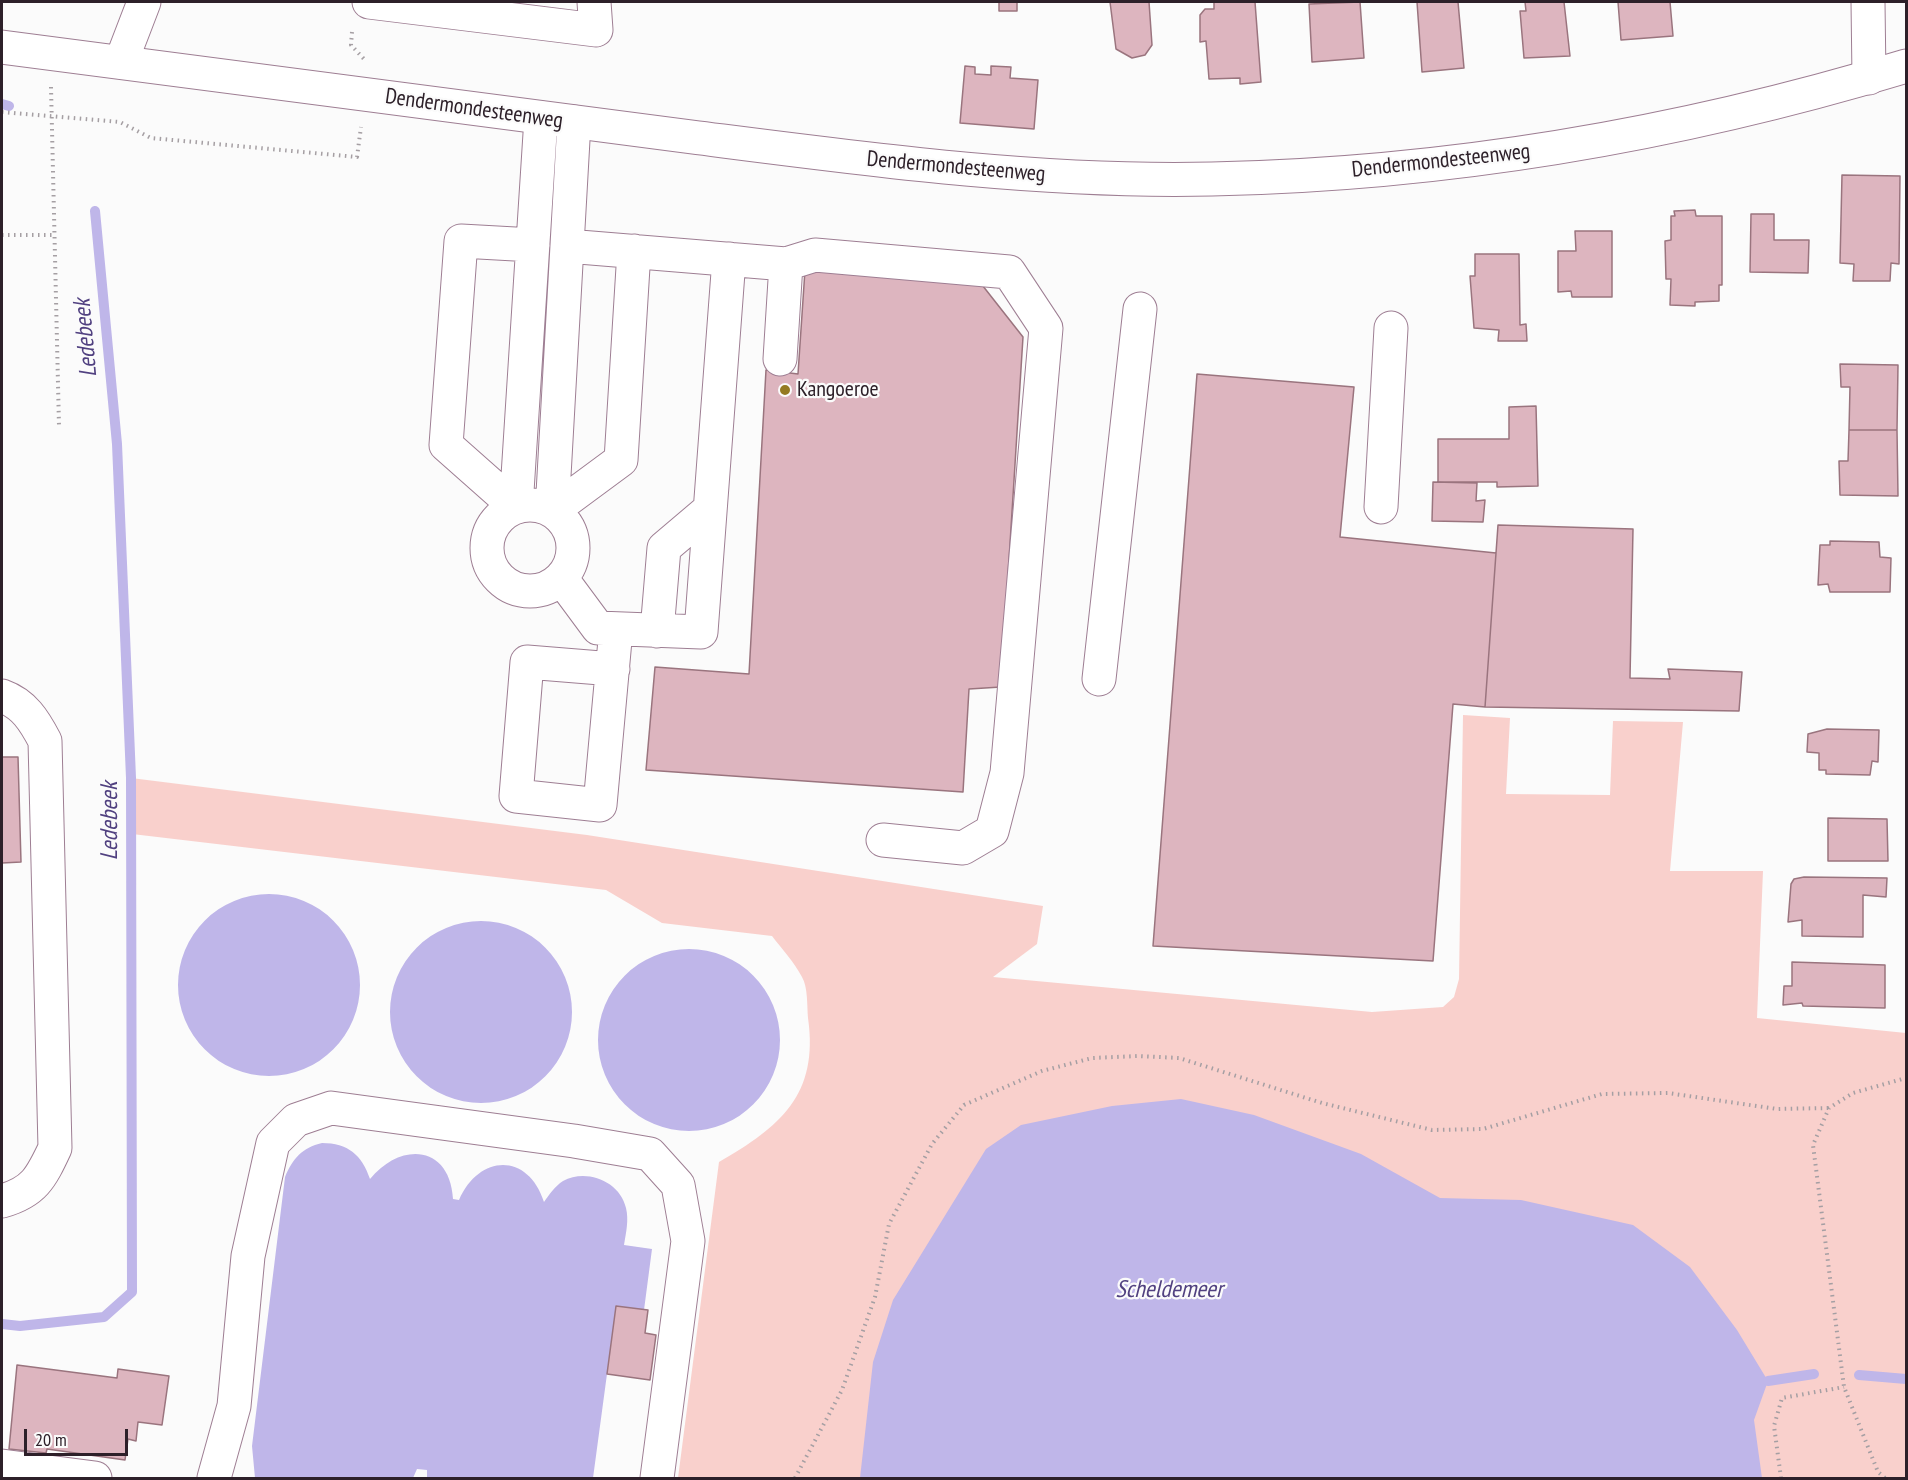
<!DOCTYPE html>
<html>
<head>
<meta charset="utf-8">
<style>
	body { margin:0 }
	#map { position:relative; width:1908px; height:1480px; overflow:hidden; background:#fbfbfb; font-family:"PT Sans Narrow",sans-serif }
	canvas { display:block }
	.frame { position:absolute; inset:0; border:3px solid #2d2029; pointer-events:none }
	.scale { position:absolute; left:24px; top:1429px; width:104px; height:27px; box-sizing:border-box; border:3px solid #2d2029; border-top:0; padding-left:8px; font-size:18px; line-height:21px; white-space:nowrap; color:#2d2029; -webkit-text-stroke:4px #fbfbfb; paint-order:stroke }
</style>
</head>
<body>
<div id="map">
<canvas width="1908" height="1480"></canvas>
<div class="frame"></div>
<div class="scale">20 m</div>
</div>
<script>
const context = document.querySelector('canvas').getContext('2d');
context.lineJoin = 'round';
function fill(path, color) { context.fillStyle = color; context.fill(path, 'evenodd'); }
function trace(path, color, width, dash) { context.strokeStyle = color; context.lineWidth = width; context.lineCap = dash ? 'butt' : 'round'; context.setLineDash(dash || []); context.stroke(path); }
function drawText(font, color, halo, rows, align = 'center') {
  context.font = font + ' "PT Sans Narrow",sans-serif'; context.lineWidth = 4.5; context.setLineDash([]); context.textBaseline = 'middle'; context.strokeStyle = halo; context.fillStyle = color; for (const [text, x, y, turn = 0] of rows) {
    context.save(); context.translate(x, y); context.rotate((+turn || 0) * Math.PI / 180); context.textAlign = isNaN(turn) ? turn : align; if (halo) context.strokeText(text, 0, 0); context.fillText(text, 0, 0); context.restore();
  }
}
fill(new Path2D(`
	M1463,715L1510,718L1506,794L1610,795L1613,721L1683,722L1670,871H1763L1757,1018L1906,1033V1478H678L719,1162C780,1127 819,1095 808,1018C807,1006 808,987 802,977C794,962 782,949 772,936L662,923L606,890L132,834L131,778L587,835L1043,906L1037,944L993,977L1372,1012L1443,1007L1454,997L1459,979Z`), '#f9d0cc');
fill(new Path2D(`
	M178 985a91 91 0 1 1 182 0a91 91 0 1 1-182 0Z
	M390 1012a91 91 0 1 1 182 0a91 91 0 1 1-182 0Z
	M598 1040a91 91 0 1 1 182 0a91 91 0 1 1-182 0Z
	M1181,1099L1254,1115L1361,1154L1440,1198L1521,1200L1633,1225L1690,1267L1737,1330L1768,1381L1754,1420L1762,1478H860L873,1362L893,1300L986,1149L1021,1125L1112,1106Z
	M322,1143C348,1143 362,1155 370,1179C401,1141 450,1145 453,1199L459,1200C479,1154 528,1152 544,1202C549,1195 555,1186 563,1181C586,1168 620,1181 626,1208C629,1220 626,1233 624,1245L652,1249L644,1310L616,1307L593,1478H427V1470L417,1469L413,1478H255L252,1446L285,1177C293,1158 302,1148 322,1143Z`), '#bfb6e9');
trace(new Path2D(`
	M2,104L9,106
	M2,1324L20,1326L104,1317L132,1292L131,778L117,444L95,211
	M1859,1375L1906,1379
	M1768,1381L1814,1374`), '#bfb6e9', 10);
const building = new Path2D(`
	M999,2H1017V11H999Z
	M1110,2H1149L1152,45L1145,55L1132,58L1116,49Z
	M1214,2H1255L1261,82L1240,84V78L1209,79L1206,41L1200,42V15L1205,9H1214Z
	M1360,2L1364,58L1312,62L1309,4Z
	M1417,2H1458L1464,68L1422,72Z
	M1525,2H1564L1570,56L1524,58L1520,11H1526Z
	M1618,2H1670L1673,36L1621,40Z
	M965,66L975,67V74L991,75V66L1011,67L1010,78L1038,80L1034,129L960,123Z
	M1842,175L1900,176L1899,264L1891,263L1890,281H1853L1854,264L1840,263Z
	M1695,210L1696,216H1722V285H1719V301L1695,302V306L1670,305L1671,279H1666L1665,241L1671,240V216H1675L1674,211Z
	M1751,214H1774V240H1809L1808,273L1750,272Z
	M1575,231H1612V297H1572L1571,291L1558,292V251H1576Z
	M1475,254H1519L1520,325L1526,324L1527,341H1498L1499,330L1474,328L1470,276H1475Z
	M805,270L979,281L1023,337L1001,687L969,689L963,792L646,770L655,667L749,674L766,370L798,374Z
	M1840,364L1898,365L1897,430H1849L1850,387H1841Z
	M1197,374L1354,387L1340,537L1496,553L1485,707L1453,704L1433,961L1153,946Z
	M1536,406L1538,486L1497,487V482H1438V439H1509V407Z
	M1849,430H1897L1898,496L1840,495L1839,461H1848Z
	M1433,482L1477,483L1476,501L1485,500L1483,522L1432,521Z
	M1498,525L1633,529L1630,678L1670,679L1668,669L1742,672L1739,711L1485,707Z
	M1830,541L1879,542L1880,557L1891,558L1890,592H1830L1828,584L1818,585L1820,545H1830Z
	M1827,729L1879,730L1878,762L1872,761L1870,775L1826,774V770H1819V753L1807,752L1808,734Z
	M2,757H18L21,862L2,863Z
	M1828,818L1887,819L1888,861H1828Z
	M1804,877L1887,878L1886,897L1863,895V937L1802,936V920L1788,922L1791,884L1794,879Z
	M1792,962L1885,965V1008L1803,1006L1802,1003L1783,1005L1784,986H1792Z
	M616,1306L648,1310L645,1333L656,1335L650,1380L607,1374Z
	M17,1365L117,1378L118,1369L169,1376L162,1425L138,1422L136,1441L128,1439L125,1460L47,1449L46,1453L9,1449Z`);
fill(building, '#ddb5bf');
trace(building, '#9a747e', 1.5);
const minor = new Path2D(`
	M369,2L596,30L594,2
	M1868,2L1869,78
	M121,62L144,2
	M567,246L786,264L780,359
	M786,264L815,255L1009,272L1046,328L1007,773L992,831L963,848L883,840
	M487 548a43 43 0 1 1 86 0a43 43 0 1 1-86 0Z
	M516,507L541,118
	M516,507L446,445L461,241L533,245
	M1381,507L1391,328
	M552,511L574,122
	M552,511L621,460L634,251
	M561,578L598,628L701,632L729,259
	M657,631L664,548L710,509
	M613,669L527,662L516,796L600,805L616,629
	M1099,679L1140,309
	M2,696C24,704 34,720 45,741L55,1148C41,1178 34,1192 2,1201
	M2,1466L95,1478
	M214,1478L234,1406L248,1256L273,1143L296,1120L331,1108L574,1141L650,1154L678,1185L688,1241L657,1478`);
const major = new Path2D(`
	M2,47C232,76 462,108 692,137C864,159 1038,183 1212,179C1447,174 1682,134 1906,66`);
trace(minor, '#9e7e93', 35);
trace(major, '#9e7e93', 35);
trace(new Path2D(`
	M352,32L351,45L364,59
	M51,87L59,426
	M2,112L120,122L151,138L357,157L361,127
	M2,235H55
	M795,1478L842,1390L875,1297L889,1224L932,1144L964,1105L1042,1071L1092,1058L1138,1056L1179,1058L1322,1103L1432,1130L1483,1129L1602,1094L1668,1093L1777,1109L1829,1108
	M1781,1478L1774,1426L1782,1398L1844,1387
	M1885,1478L1878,1472L1844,1387L1813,1145L1829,1108L1853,1093L1906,1078`), '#a59fa3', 4, [1.5, 4.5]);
trace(minor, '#fff', 33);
trace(major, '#fff', 33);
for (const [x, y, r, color] of [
	[785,390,6,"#947a21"]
]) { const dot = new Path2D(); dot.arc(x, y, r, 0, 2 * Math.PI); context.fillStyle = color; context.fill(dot); trace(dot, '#fbfbfb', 2); }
drawText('22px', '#2d2029', '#fbfbfb', [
	["Dendermondesteenweg",474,109,8],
	["Dendermondesteenweg",1441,161,-6],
	["Dendermondesteenweg",956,167,5]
]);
drawText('22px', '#2d2029', '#fbfbfb', [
	["Kangoeroe",797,390]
], 'left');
drawText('italic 24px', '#514180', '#fbfbfb', [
	["Ledebeek",86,338,-95],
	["Ledebeek",110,821,-90],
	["Scheldemeer",1169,1290]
]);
</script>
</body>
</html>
